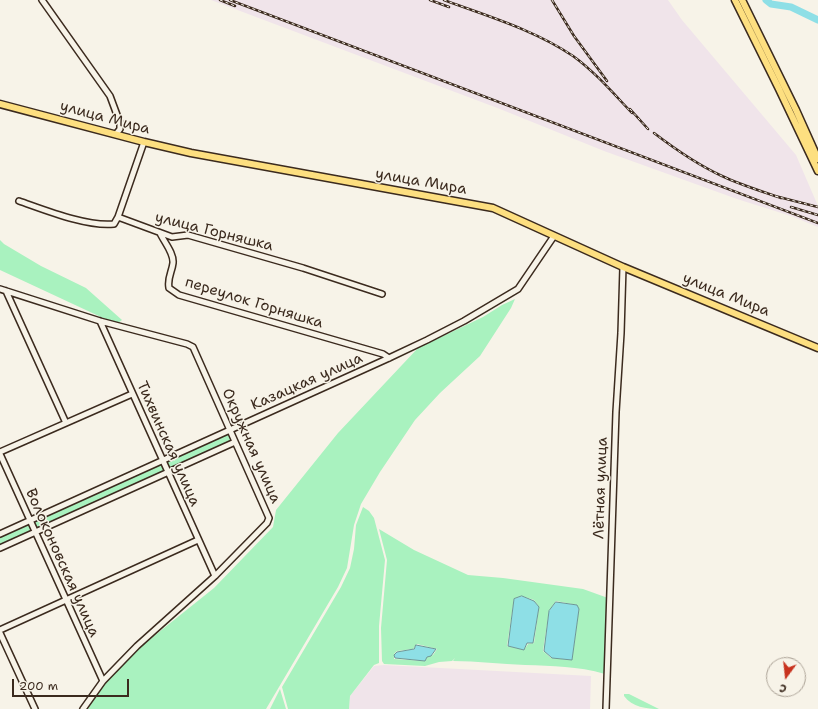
<!DOCTYPE html>
<html>
<head>
<meta charset="utf-8">
<style>
	body { margin:0 }
	#map { position:relative; width:818px; height:709px; overflow:hidden; background:#f7f3e8; font-family:"Shantell Sans",sans-serif }
	canvas { display:block }
	.north { position:absolute; left:766px; top:657px; width:40px; height:40px; box-sizing:border-box; background:#f7f3e8; border:1px solid #aca397; border-radius:50%; rotate:195deg; font-size:11px; font-weight:700; line-height:16px; text-align:center; color:#3b2a1e }
	.north::after { content:''; display:block; margin:auto; width:14px; height:18px; background:#c8321e; clip-path:polygon(50% 0,100% 100%,50% 72%,0 100%) }
	.scale { position:absolute; left:12px; top:679px; width:117px; height:18px; box-sizing:border-box; border:2px solid #3b2a1e; border-top:0; padding-left:5px; font-size:12px; line-height:14px; white-space:nowrap; color:#3b2a1e; -webkit-text-stroke:3px #f7f3e8; paint-order:stroke }
</style>
</head>
<body>
<div id="map">
<canvas width="818" height="709"></canvas>
<div class="north">С</div>
<div class="scale">200 m</div>
</div>
<script>
const context = document.querySelector('canvas').getContext('2d');
context.lineJoin = 'round';
function fill(path, color) { context.fillStyle = color; context.fill(path, 'evenodd'); }
function trace(path, color, width, dash) { context.strokeStyle = color; context.lineWidth = width; context.lineCap = dash ? 'butt' : 'round'; context.setLineDash(dash || []); context.stroke(path); }
function drawText(font, color, halo, rows, align = 'center') {
  context.font = font + ' "Shantell Sans",sans-serif'; context.lineWidth = 3; context.setLineDash([]); context.textBaseline = 'middle'; context.strokeStyle = halo; context.fillStyle = color; for (const [text, x, y, turn = 0] of rows) {
    context.save(); context.translate(x, y); context.rotate((+turn || 0) * Math.PI / 180); context.textAlign = isNaN(turn) ? turn : align; if (halo) context.strokeText(text, 0, 0); context.fillText(text, 0, 0); context.restore();
  }
}
fill(new Path2D(`
	M211,0H668L682,20L796,155L818,206V227L791,216L737,199L604,151L500,109Z
	M384,665L591,676L590,709H349L350,696L374,666Z`), '#f0e4ea');
fill(new Path2D(`
	M0,240L4,244L41,266L86,288L122,320L118,323L103,318L0,270Z
	M515,299L511,308L480,356L440,393L415,420L380,472L361,504L354,525L347,568L338,587L266,709H88L105,682L144,644L214,588L273,527L276,510L338,433L418,348L483,317L502,305Z
	M229,434L231,435L233,439L231,441L173,467H169L167,466V463L170,460Z
	M159,465H163L164,469L163,471L40,528H36L35,527L36,521L39,519Z
	M363,507L369,511L374,518L385,560L379,626V663L374,665L350,696L349,709H288L282,687L341,587L350,568L354,549L356,525Z
	M25,525H28L31,529L29,533L0,546V537Z
	M379,529L414,550L468,575L503,578L583,589L608,598L605,674C577,666 553,666 525,665C501,664 477,661 453,661L455,658L452,661L439,662L425,666L384,664L382,661L381,628L387,560ZM522,596L534,600L539,607L534,643L528,644L524,650L507,646L514,599ZM556,601L577,605L579,609L572,660L551,658L543,651L549,611ZM417,644L437,649L433,655L427,657L425,661L394,659V654L397,651L413,649Z
	M280,689L286,709H270Z
	M624,694H629L659,709C647,709 632,707 624,696Z`), '#a9f2bf');
const water = new Path2D(`
	M522,596L534,601L539,607L533,643H527L524,650L508,646L514,599Z
	M556,602L577,605L579,609L572,660L552,658L544,651L549,611Z
	M416,645L436,649L431,656L427,657L425,661L395,658L394,655L397,652L414,649Z`);
fill(water, '#8edfe6');
trace(water, '#6d9796', 1);
trace(new Path2D(`
	M766,0L771,4L791,7L818,20`), '#8edfe6', 7);
const minor = new Path2D(`
	M42,0L110,96L120,123V129L116,134
	M19,201C45,210 87,227 114,224L118,217L172,237L188,235L303,268L382,294
	M118,217L144,142
	M160,233C164,242 174,253 173,263C172,272 167,278 169,288L179,295L383,354L389,358
	M0,289L100,321L187,344L193,347L269,518L267,523L215,576L137,646L103,681L83,709
	M6,291L66,423
	M100,321L215,576
	M0,452L132,394
	M0,454L103,681
	M0,534L389,358L427,340L464,321L518,289L554,236
	M0,548L235,442
	M0,630L198,540
	M0,633L35,709
	M606,709L616,412L621,333L623,267`);
const major = new Path2D(`
	M735,0L779,89L818,171
	M742,0L796,110L818,159
	M0,104L144,142L191,153L493,208L623,267L818,348`);
trace(minor, '#3b2a1e', 8);
trace(major, '#3b2a1e', 9);
trace(minor, '#f7f3e8', 5);
trace(major, '#fddf80', 6);
const rail = new Path2D(`
	M220,0L235,6
	M230,0L818,223
	M430,0L449,7
	M444,0C487,16 535,30 573,56C595,72 613,93 632,113
	M552,0L574,36L607,81
	M630,109L648,129
	M654,133C675,149 698,165 722,176C741,185 761,191 781,198
	M775,196L818,207
	M791,207L818,215`);
trace(rail, '#3b2a1e', 2.5);
trace(rail, '#f7f3e8', 1, [3]);
drawText('15px', '#3b2a1e', '#f7f3e8', [
	["улица Мира",105,118,15],
	["улица Мира",421,182,10],
	["улица Горняшка",214,232,14],
	["улица Мира",726,295,22],
	["переулок Горняшка",254,303,17],
	["Казацкая улица",307,382,-24],
	["Тихвинская улица",168,444,66],
	["Окружная улица",251,446,66],
	["Лётная улица",601,488,-88],
	["Волоконовская улица",62,563,66]
]);
</script>
</body>
</html>
